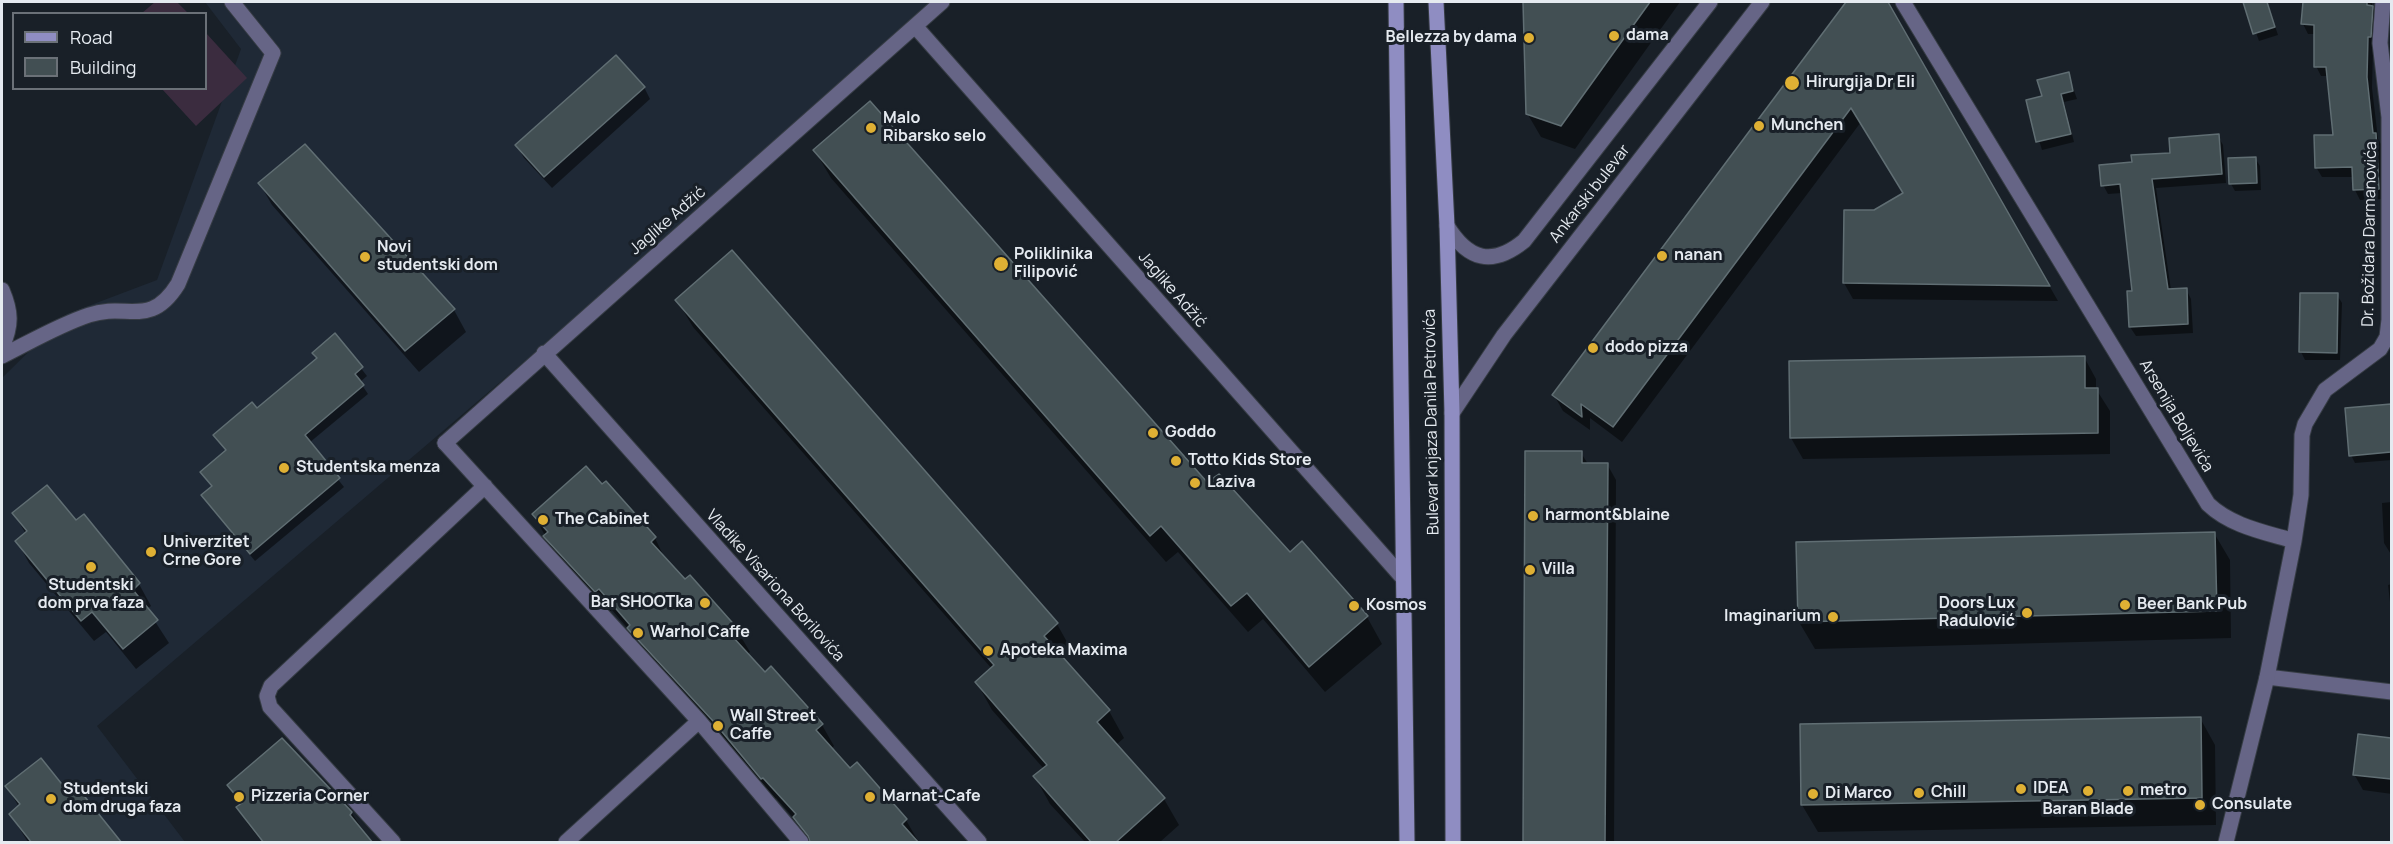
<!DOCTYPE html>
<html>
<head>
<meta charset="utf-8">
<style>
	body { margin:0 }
	#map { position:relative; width:2393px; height:844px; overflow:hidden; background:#192028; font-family:Manrope,sans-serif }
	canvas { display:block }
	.frame { position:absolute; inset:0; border:3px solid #e5eaf0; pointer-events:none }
	.legend { position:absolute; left:12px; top:12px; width:195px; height:78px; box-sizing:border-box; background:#192028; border:2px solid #6b7178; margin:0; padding:8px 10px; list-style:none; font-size:18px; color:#e5eaf0 }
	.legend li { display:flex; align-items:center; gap:12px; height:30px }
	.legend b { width:30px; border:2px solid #6b7178 }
</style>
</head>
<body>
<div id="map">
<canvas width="2393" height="844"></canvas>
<div class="frame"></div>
<ul class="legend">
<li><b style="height:8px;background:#8f8dc2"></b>Road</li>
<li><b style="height:16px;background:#424f53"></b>Building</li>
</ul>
</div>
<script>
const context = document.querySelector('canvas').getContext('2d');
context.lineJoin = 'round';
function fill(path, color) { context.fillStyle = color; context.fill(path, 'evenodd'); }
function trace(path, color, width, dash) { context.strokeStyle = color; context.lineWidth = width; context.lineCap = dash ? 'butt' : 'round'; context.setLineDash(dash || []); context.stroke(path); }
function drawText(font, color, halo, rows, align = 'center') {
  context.font = font + ' Manrope,sans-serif'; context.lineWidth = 6; context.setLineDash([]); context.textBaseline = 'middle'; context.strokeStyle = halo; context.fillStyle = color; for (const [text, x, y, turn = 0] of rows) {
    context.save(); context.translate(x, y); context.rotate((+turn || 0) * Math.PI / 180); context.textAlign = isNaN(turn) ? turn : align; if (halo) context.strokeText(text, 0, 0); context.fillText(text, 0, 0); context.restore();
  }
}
fill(new Path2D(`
	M205,2H934L566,326L97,726L185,842H2V378L67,314L157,280L241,49Z`), '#1f2936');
fill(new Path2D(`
	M155,2H177L188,13H142Z
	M206,33L247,78L196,126L162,89L206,88Z`), '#3b2c3f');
fill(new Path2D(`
	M1525,2H1680L1575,149L1541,137L1527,113Z
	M1848,2H1886L2058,301L1853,299L1844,283L1874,212L1904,193L1861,122L1622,442L1590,418V430L1563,411L1554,395Z
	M2245,2H2267L2278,35L2259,41Z
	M2305,2H2372V7L2378,17L2373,46L2372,88L2378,139L2381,144L2383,199L2360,200L2355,190L2354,177H2322L2316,167L2335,136L2328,76H2321L2316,66V34H2308L2303,24Z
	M2068,74L2077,99L2064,102L2074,142L2042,150L2027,101L2044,97Z
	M644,87L650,99L552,188L524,158L517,146Z
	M2218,136L2223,145L2226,183L2156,188L2171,290L2186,289L2191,299L2193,333L2136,336L2130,327L2134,292L2122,193L2108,194L2103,185L2133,163L2171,154Z
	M304,146L454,310L466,332L419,372L272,205L260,184Z
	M815,151L1367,617L1382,644L1325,692L1263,619L1248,632L1178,552L1166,562L831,178Z
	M2255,158L2260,166L2261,190L2235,191L2231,184Z
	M2337,295L2342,303L2340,360H2305L2301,352Z
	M677,300L1057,624L1072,651L1063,660L1109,711L1124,738L1116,745L1164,799L1179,825L1160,842H1085L1050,804L1035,777L1044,769L992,710L977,683L992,669L693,327Z
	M335,335L367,376L360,382L368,394L309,443L344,487L255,561L207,503L203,495L213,488L202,472L227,451L215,435L257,410L318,360L314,353Z
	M2084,357L2096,379V389L2110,411V454L1803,459L1791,438Z
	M2392,405V460L2355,463L2351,455L2347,409Z
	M1581,453L1588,464H1607L1616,480L1614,842H1524Z
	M2392,502V556L2384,543L2382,503Z
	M14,514L76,522L139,584L151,606L147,609L169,643L136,669L106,632L94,641L29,563L17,541L26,534Z
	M534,515L655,538L666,561L685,582L690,577L737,630L750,652L747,654L765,675L822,725L834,746L831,749L850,770L906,820L918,841L810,842L797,822L776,798L774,800L727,743L641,650L630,631L612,610L608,613L557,558Z
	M2214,533L2230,560L2231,638L1815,649L1799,622Z
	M2392,584V619L2388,585Z
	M2200,718L2215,745L2216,825L1818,832L1802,805Z
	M2359,735L2392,739V794L2363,790L2354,774Z
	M229,786L351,812L371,842H262L247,823L238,807L241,805Z
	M7,787L69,796L120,842H28L10,814L19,807Z`), '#0007');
const building = new Path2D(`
	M1523,2H1650L1561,126L1526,114Z
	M1846,2H1888L2050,286L1843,283L1844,210H1874L1903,193L1851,108L1613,427L1581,404L1582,417L1552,395Z
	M2243,2H2267L2275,27L2253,34Z
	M2303,2H2367V5L2373,6L2371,37H2368L2367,77L2373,133H2376L2379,189L2353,190L2352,167L2315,168L2314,135H2333L2326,67H2314V25L2301,24Z
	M616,55L645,87L544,177L515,145Z
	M2069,72L2073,91L2061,94L2071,134L2036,142L2026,100L2042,96L2037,80Z
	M870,101L1207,482L1219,474L1290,552L1302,541L1368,616L1309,667L1247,593L1231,606L1161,526L1150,536L813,150Z
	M2219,134L2222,174L2152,179L2168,289L2187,288L2188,324L2129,327L2127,291H2132L2120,184L2101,186L2099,165L2132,162L2131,155L2170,153L2169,138Z
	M305,144L455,309L405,351L258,183Z
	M2256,157L2257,183L2229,184L2228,158Z
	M732,250L1058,623L1044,636L1110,710L1097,722L1165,798L1115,843H1092L1033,776L1047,765L975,682L994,665L675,300Z
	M2300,293H2338L2337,353L2299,352Z
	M335,333L363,367L355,374L364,385L305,435L340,478L250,554L201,495L212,486L200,472L226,450L213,435L252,402L257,408L317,358L312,353Z
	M2085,356V388H2098V433L1790,438L1789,361Z
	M2391,404V452L2349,456L2345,408Z
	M1525,451H1582V463H1608L1605,843H1523Z
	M586,466L602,484L606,481L656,537L651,542L685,579L690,575L738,629L732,636L765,672L771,666L823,724L816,730L850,768L857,762L907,819L902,824L919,843L810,842L808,836L793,817L796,814L763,778L761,779L713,721L627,628L630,625L599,589L595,592L543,536L548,532L532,514Z
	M47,485L76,520L84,514L140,583L133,590L158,620L123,649L92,612L81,621L15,541L27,531L12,513Z
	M2215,532L2217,611L1798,622L1796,542Z
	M2201,717L2202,798L1801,805L1800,724Z
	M2358,734L2391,738V779L2353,775Z
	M282,738L352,812L350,815L373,843H264L236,807L242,803L227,785Z
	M41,758L69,793L77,787L122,843H32L9,814L20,804L5,786Z`);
fill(building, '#424f53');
trace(building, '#606e73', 1.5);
const service = new Path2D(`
	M2,290C11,311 12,325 2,347
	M2,356C30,342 59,325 89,315C127,302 150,329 178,284L273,53L232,2
	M445,443L699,721L801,842
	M2267,677L2392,692
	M393,842L270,707L267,696L271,686L485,486
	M566,842L699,721`);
const minor = new Path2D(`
	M1903,2L2208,504C2231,526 2264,532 2294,541L2267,677L2226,842
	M915,26L1403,578
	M1447,226C1468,260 1492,267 1524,241L1710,2
	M544,353L979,842
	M1452,413L1504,335L1762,2
	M445,443L942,2
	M2294,541L2301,495L2302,435L2305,424L2325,390L2380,349L2387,337L2389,320V117L2380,43L2383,2`);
const secondary = new Path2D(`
	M1396,2L1407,842
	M1436,2L1447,226L1452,413L1453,842`);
trace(service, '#363c44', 17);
trace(minor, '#363c44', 17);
trace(secondary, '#363c44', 17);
trace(service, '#666586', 15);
trace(minor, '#666586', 15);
trace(secondary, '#8f8dc2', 15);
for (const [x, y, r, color] of [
	[1614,36,6,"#dfb034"],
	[1529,38,6,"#dfb034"],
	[1792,83,8,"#dfb034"],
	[1759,126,6,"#dfb034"],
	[871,128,6,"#dfb034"],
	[1662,256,6,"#dfb034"],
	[365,257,6,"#dfb034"],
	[1001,264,8,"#dfb034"],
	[1593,348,6,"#dfb034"],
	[1153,433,6,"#dfb034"],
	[1176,461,6,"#dfb034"],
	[284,468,6,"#dfb034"],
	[1195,483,6,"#dfb034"],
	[1533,516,6,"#dfb034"],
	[543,520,6,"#dfb034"],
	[151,552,6,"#dfb034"],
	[91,567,6,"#dfb034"],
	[1530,570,6,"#dfb034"],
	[705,603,6,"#dfb034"],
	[2125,605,6,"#dfb034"],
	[1354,606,6,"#dfb034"],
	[2027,613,6,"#dfb034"],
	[1833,617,6,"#dfb034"],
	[638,633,6,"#dfb034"],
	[988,651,6,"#dfb034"],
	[718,726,6,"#dfb034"],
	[2021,789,6,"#dfb034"],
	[2088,791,6,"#dfb034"],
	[2128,791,6,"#dfb034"],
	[1919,793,6,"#dfb034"],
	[1813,794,6,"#dfb034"],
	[239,797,6,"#dfb034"],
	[870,797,6,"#dfb034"],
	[51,799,6,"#dfb034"],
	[2200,805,6,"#dfb034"]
]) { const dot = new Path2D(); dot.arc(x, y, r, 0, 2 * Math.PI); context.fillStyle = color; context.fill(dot); trace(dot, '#192028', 2); }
drawText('bold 16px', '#e5eaf0', '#192028', [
	["dama",1626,36],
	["Bellezza by dama",1517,38,"right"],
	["Hirurgija Dr Eli",1806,83],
	["Malo",883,119],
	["Ribarsko selo",883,137],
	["Munchen",1771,126],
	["Novi",377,248],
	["studentski dom",377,266],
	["Poliklinika",1014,255],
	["Filipović",1014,273],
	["nanan",1674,256],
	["dodo pizza",1605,348],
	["Goddo",1165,433],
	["Totto Kids Store",1188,461],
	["Studentska menza",296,468],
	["Laziva",1207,483],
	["harmont&blaine",1545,516],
	["The Cabinet",555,520],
	["Univerzitet",163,543],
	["Crne Gore",163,561],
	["Villa",1542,570],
	["Studentski",91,586,"center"],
	["dom prva faza",91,604,"center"],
	["Bar SHOOTka",693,603,"right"],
	["Doors Lux",2015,604,"right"],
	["Radulović",2015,622,"right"],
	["Beer Bank Pub",2137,605],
	["Kosmos",1366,606],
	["Imaginarium",1821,617,"right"],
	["Warhol Caffe",650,633],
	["Apoteka Maxima",1000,651],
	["Wall Street",730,717],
	["Caffe",730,735],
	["IDEA",2033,789],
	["Studentski",63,790],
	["dom druga faza",63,808],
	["metro",2140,791],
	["Chill",1931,793],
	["Di Marco",1825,794],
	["Pizzeria Corner",251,797],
	["Marnat-Cafe",882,797],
	["Consulate",2212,805],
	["Baran Blade",2088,810,"center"]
], 'left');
drawText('16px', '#e5eaf0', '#192028', [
	["Ankarski bulevar",1590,194,-52],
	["Jaglike Adžić",668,221,-41],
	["Dr. Božidara Darmanovića",2370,234,-89],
	["Jaglike Adžić",1172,290,49],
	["Arsenija Boljevića",2176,416,59],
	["Bulevar knjaza Danila Petrovića",1432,422,-91],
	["Vladike Visariona Borilovića",775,586,48]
]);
</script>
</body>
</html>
